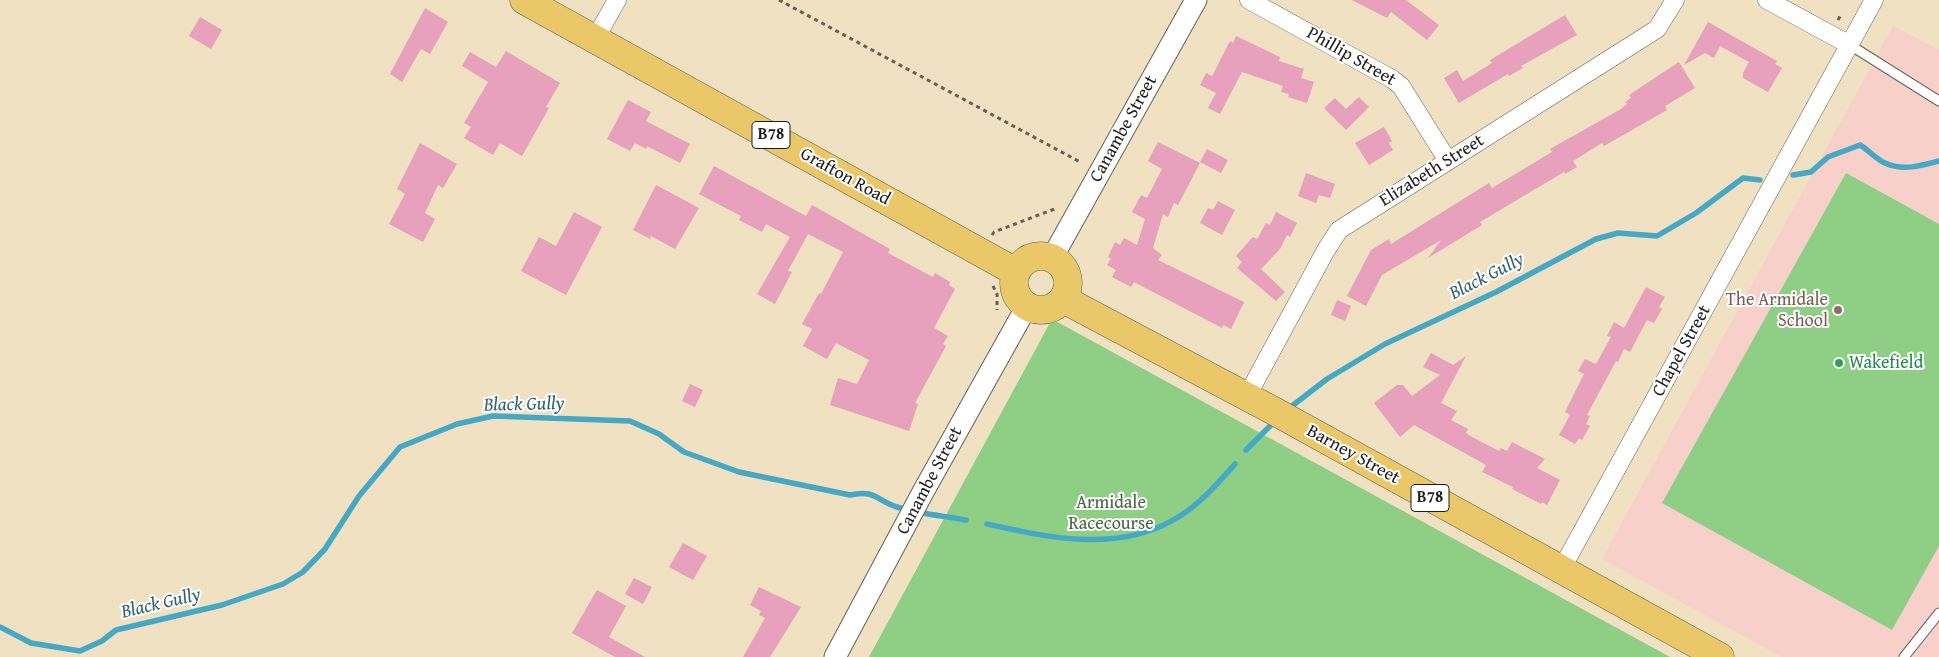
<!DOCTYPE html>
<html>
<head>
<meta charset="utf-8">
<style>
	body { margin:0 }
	canvas { display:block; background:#efe1c2 }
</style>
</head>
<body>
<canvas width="1939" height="657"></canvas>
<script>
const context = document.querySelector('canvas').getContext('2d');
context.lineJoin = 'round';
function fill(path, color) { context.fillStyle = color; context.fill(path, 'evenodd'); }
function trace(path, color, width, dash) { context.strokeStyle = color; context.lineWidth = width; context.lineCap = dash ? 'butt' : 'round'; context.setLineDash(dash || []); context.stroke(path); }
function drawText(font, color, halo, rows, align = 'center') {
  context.font = font + ' "Gentium Book Plus",serif'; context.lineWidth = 4; context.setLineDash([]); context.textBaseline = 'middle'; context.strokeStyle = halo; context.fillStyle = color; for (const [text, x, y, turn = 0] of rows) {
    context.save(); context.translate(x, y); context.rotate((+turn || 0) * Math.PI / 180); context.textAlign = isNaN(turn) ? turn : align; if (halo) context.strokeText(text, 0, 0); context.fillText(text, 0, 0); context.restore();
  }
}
fill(new Path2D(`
	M1893,26L1939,50V657H1782L1602,559Z`), '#f7d0ca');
fill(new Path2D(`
	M1846,173L1939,224V546L1892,630L1662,503Z
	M1052,319L1670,657H869Z`), '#8ece85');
trace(new Path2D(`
	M1793,175L1811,172L1828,157L1860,145C1867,149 1879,161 1885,163C1902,171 1922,166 1939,161
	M1288,409L1327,379L1385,344L1496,292L1596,239L1618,233L1657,236L1696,213L1743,178L1760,180
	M1246,450L1276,420
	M987,524C1050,538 1121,554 1180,516C1201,503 1218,483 1235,464
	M0,627L31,643L80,651L102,641L116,630L222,605L283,584L303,572L325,549L359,496L400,447L457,424L493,416L630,421L659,434L684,452L739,472L850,495C875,489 877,501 897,507C919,514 944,516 966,520`), '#45a8c4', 5.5);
fill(new Path2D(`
	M1352,0H1406L1439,25L1427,40L1391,12L1387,18Z
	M425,8L448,22L430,54L421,49L402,82L390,74Z
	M1565,15L1577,35L1521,66L1523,68L1509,76L1508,74L1459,103L1444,78L1457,70L1463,81L1492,63L1490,60Z
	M200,17L222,30L211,49L189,36Z
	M1708,22L1777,61L1775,64L1782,68L1768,92L1743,78V73L1749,62L1720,46L1714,58L1705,53L1684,65Z
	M1236,36L1280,57L1279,61L1304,69L1301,78L1314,82L1307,103L1288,97L1289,94L1281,92L1283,86L1242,72L1220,114L1208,108L1216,93L1200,85L1206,73L1212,76L1230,41L1233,43Z
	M506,51L560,83L546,107L549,108L522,156L500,143L493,155L464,138L471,127L464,123L488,82L462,66L470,52L496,67Z
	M1679,62L1695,88L1665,106L1667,110L1604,146L1602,143L1573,161L1577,167L1565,174L1564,172L1480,222L1482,225L1428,258L1441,240L1382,275L1366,306L1347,296L1371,250L1389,239L1391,244L1489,183L1492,188L1552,152L1550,149L1621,109L1627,104L1625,102L1631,98L1629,95Z
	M1359,97L1369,107L1346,130L1324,108L1335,98L1346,109Z
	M628,100L651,112L646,121L690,144L680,163L647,146L646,149L635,143L630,151L607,139Z
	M1384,127L1392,141L1389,143L1393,150L1369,165L1355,143Z
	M1158,142L1200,163L1178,205L1174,203L1168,217L1163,214L1153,248L1162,255L1158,260L1244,302L1231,329L1223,325L1222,328L1134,282L1131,287L1112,277L1116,270L1107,265L1111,259L1108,257L1115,242L1120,245L1124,238L1137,245L1145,219L1132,212L1141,195L1147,198L1162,169L1148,161Z
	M420,143L457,164L443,188L438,185L425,213L435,219L423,242L389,224L405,194L397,189Z
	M1207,149L1228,160L1221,173L1200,162Z
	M714,166L806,216L812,205L890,249L888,253L933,277L935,273L950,282L949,285L955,289L934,328L948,336L943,344L946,346L915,403L918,404L909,431L830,405L838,378L857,384L869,360L836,343L827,359L803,346L812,329L802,324L819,293L821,294L843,252L808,234L788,271L792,272L775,304L757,294L790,237L766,224L762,232L739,220L741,216L699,194Z
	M1306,173L1335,184L1330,198L1319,195L1316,203L1298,196Z
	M656,185L699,208L675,249L651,236L650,239L633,230Z
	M1218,201L1235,210L1222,235L1200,223L1208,208L1213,210Z
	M574,212L602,227L566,295L521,271L539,237L556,246Z
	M1276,212L1297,223L1290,237L1287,235L1280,249L1261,269L1285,292L1276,301L1237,268L1242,262L1236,256L1253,237L1257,239L1266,223L1270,225Z
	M1646,287L1665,297L1659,307L1662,309L1654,323L1647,320L1630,352L1624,349L1618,362L1616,361L1587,415L1590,416L1586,424L1590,426L1582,440L1579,438L1575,444L1559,435L1570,415L1565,412L1584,374L1578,371L1585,359L1596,364L1611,337L1607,336L1614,322L1624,328Z
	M1337,300L1351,306L1345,321L1331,315Z
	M1431,353L1453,365L1466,356L1441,403L1457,411L1451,420L1468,429L1466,433L1474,438L1499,451L1501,448L1507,451L1512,442L1545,459L1537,468L1560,480L1547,505L1542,502L1541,504L1512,489L1513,487L1482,472L1486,465L1414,425L1400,437L1374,403L1397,385H1403L1412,396L1440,375L1423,367Z
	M690,384L703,390L695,407L682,401Z
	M683,543L707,556L693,580L669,567Z
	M634,578L652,587L643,604L625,594Z
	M759,587L801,607L770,657H743L765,618L759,615L761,611L750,605Z
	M597,590L626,606L609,637L645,657H615L572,633Z`), '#e7a1bc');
const service = new Path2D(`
	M1850,45L1939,101
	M1904,657L1939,613`);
const minor = new Path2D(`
	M1249,0L1392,79L1401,86L1448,161
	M1767,0L1850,45
	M595,39L617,0
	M1247,396L1326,250L1339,230L1657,29L1675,0
	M1561,570L1874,0`);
const tertiary = new Path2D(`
	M1052,258L1196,0
	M835,657L923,492L1027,306`);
const primary = new Path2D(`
	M524,0L1016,272
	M1014 283a27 27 0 1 1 54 0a27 27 0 1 1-54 0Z
	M1063,299L1274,411L1720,657`);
trace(service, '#666156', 11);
trace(minor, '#666156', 19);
trace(tertiary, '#666156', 23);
trace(primary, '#666156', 29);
trace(new Path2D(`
	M779,0L1082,163
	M1838,20L1842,13
	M992,235L994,232L1057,208
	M993,286L997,294V310`), '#666156', 3, [4, 4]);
trace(service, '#fff', 9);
trace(minor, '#fff', 18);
trace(tertiary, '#fff', 21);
trace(primary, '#eac769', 28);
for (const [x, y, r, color] of [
	[1838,310,5,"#8d6e63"],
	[1839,363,5,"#2e9e5b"]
]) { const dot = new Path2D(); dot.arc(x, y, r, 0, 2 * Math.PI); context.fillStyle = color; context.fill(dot); trace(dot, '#fff', 2); }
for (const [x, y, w] of [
	[771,135,38],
	[1430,498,38]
]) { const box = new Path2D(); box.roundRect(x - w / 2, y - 13.5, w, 27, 4); context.fillStyle = '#fff'; context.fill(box); trace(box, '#1c1c1c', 1); }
drawText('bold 16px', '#1c1c1c', null, [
	["B78",771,135],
	["B78",1430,498]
]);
drawText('18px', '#1c1c1c', '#fff', [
	["Phillip Street",1351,57,30],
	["Canambe Street",1124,129,-61],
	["Elizabeth Street",1432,171,-32],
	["Grafton Road",845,177,29],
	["Chapel Street",1682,351,-61],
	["Barney Street",1353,455,29],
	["Canambe Street",930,481,-62]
]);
drawText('18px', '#785e54', '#fff', [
	["The Armidale",1828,300],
	["School",1828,321]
], 'right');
drawText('18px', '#27864d', '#fff', [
	["Wakefield",1849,363]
], 'left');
drawText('18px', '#4a6346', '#fff', [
	["Armidale",1111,503],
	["Racecourse",1111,524]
]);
drawText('italic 19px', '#306270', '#fff', [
	["Black Gully",1487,277,-27],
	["Black Gully",524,405,-1],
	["Black Gully",161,604,-13]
]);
</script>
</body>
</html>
